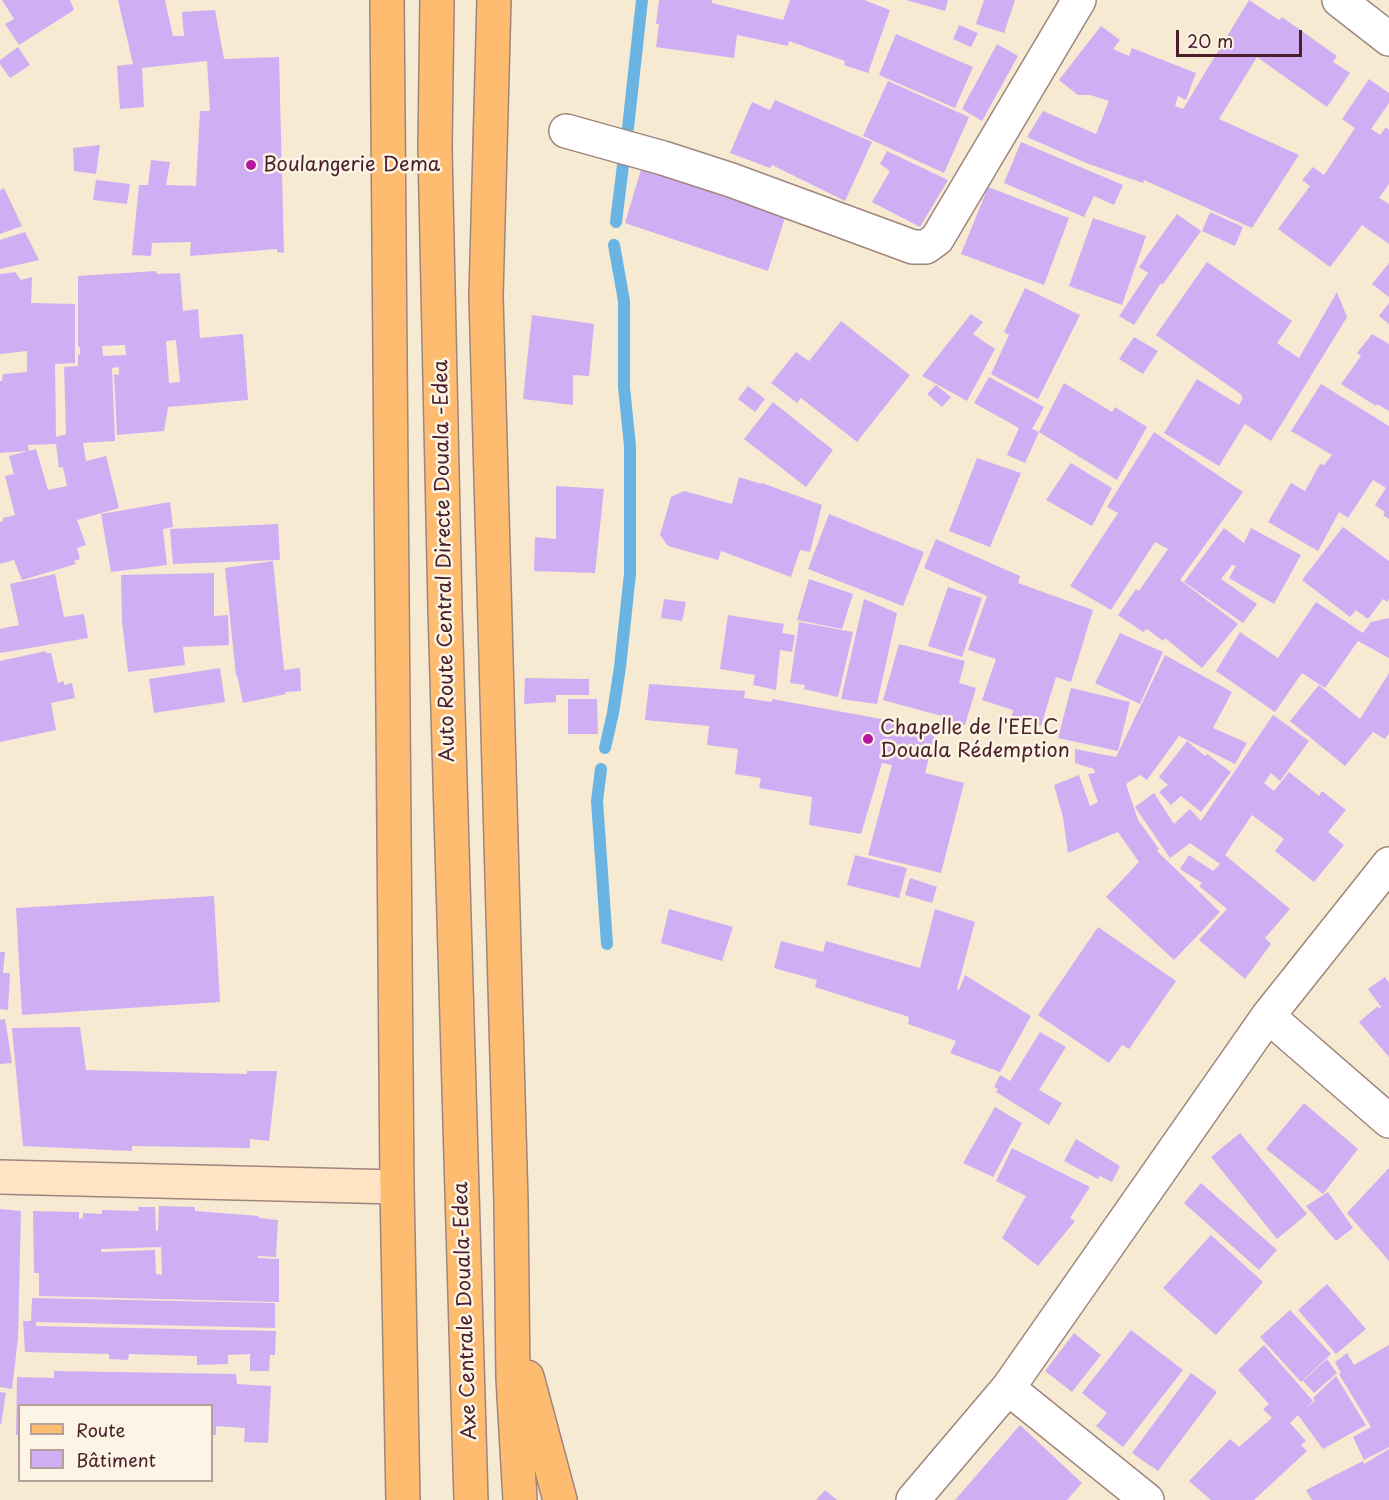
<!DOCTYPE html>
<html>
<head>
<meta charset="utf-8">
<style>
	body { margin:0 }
	#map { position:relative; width:1389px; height:1500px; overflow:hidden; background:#f6ead2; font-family:"Playpen Sans",sans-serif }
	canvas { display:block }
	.legend { position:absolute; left:18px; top:1404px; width:195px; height:78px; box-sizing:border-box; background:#fcf5e5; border:2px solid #b59f9b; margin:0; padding:8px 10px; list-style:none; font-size:18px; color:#4a1f2b }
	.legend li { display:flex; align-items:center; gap:12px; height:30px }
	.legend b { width:30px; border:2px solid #b59f9b }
	.scale { position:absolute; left:1176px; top:30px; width:126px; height:27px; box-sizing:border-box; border:3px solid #4a1f2b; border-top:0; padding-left:8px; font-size:18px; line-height:21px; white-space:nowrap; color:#4a1f2b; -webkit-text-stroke:4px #fcf5e5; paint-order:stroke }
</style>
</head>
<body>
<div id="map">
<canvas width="1389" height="1500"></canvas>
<ul class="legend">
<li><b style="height:8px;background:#febc70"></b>Route</li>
<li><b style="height:16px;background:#d0aef4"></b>Bâtiment</li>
</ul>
<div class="scale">20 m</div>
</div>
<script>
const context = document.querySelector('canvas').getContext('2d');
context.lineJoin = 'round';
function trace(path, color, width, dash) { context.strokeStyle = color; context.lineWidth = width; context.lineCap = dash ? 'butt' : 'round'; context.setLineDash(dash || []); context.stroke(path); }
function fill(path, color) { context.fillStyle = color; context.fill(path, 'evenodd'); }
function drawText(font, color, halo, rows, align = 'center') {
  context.font = font + ' "Playpen Sans",sans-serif'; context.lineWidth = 5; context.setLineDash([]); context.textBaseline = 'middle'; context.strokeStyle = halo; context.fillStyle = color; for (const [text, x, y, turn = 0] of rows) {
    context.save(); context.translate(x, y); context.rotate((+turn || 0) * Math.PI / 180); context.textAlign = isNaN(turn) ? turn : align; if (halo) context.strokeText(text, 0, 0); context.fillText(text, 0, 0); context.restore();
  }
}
trace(new Path2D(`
	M628,128L642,0
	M616,222L625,149
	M605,748L613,713L620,667L630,574V446L624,387V301L614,245
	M601,769L597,801L607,944`), '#6ab4e3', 12);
fill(new Path2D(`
	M2,0H70L74,10L19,45L5,24L14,19Z
	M118,0H165L173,36H184L182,12L215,10L224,59L279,57L284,253L277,252V249L190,256L191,242L152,243L151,256L132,255L139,185H148L151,160L170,162L166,185L196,186L200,111H210L207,61L142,68L144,107L120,109L117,66L133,64Z
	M659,0H712V3L783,20L790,0H864L890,10L868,73L844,65L845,61L789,41L788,46L737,35L734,58L656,47L659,24H656Z
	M906,0H948L945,11Z
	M984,0H1015L1004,33L976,24Z
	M1249,0L1279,20L1282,17L1337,56L1333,62L1350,73L1327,107L1257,57L1219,119L1299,155L1252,228L1144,180L1143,183L1086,163L1027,137L1043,111L1096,134L1109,101L1090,95H1078L1059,80L1101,26L1120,40L1113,49L1129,56L1132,48L1196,73L1186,100L1178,96L1175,106L1183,109Z
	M959,25L978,33L971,47L953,39Z
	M896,34L973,67L955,108L879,75Z
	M997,44L1018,56L982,121L962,109Z
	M18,47L30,65L10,78L0,64V60Z
	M1369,79L1389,93V103L1371,129L1380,135L1386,127L1389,130V184L1379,198L1389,204V244L1362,225L1330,267L1278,229L1310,186L1302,180L1313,167L1324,175L1355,128L1342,119Z
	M888,81L969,117L944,173L863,136Z
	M775,100L872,142L845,201L772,165L770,168L730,153L752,102L770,110Z
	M1021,142L1123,185L1114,205L1094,196L1084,217L1004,183Z
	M100,145L96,174L74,171L73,148Z
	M887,151L948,180L920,227L872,202L890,171L880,164Z
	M643,163L787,211L768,271L625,223Z
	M96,180L130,184L127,204L93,200Z
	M988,187L1069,218L1044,285L961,254Z
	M4,188L22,226L0,234V190Z
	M1210,212L1243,227L1235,246L1202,231Z
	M1177,214L1201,231L1163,284L1161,283L1134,325L1119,316L1148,273L1139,267Z
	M1093,218L1146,236L1122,305L1069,286Z
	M25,232L39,260L0,269V240Z
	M1207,262L1292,321L1277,343L1299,358L1337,292L1347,317L1271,441L1245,424L1219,466L1164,433L1197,379L1239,405L1243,398L1241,397L1242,395L1156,335Z
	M1389,263V297L1372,284Z
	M156,271L157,274L180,273L183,311L198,309L200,338L243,334L248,400L168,407L164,431L117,435L114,374L119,375V367L112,368L115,441L83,443L86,461L106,456L119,508L77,520L86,545L77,548L80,559L74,561L76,564L22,580L14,560L0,564V522L3,521V518L15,515L5,476L14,474L9,456L28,451L0,453V381H2L3,374L27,372V351L0,354V274L15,272L21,280L32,277L31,303L75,304V363L55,364L56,437L66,434L64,367L78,366V355L80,354V347H78V276ZM176,340L180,382L169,383L166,341ZM125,345L126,355L103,356L102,346ZM56,444L59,468L63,467L67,486L48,490L36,449L29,451L28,445Z
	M1025,288L1080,315L1038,399L991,374L1009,335L1004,332Z
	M1389,303V324L1379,316Z
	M971,314L983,322L973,334L995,349L967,401L922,376Z
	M532,315L594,324L589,376L573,375V405L523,399Z
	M841,321L910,375L857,442L801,398L797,403L771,383L796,352L809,361Z
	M1372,334L1389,344V411L1377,404L1376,406L1341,384L1361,356L1357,353Z
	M1134,337L1158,351L1143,374L1119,359Z
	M989,377L1044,407L1032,429L1039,432L1025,463L1007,455L1019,428L974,403Z
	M1064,383L1112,412L1115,407L1147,427L1117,480L1039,432Z
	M1321,384L1389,426V519L1383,515L1385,512L1375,505L1386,488L1373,480L1348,518L1339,512L1318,551L1268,522L1291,483L1305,491L1320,464L1324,465L1332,455L1291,431Z
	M936,385L951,397L942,407L927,394Z
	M748,386L765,399L755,412L738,399Z
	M773,402L833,450L806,487L744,439Z
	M1154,432L1243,492L1180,580L1238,624L1202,668L1165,638L1163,641L1147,629L1143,632L1118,615L1136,589L1139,591L1168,549L1155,542L1111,610L1070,586L1118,513L1107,507Z
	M977,458L1021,473L990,547L949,531Z
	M1071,463L1112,488L1092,526L1046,500Z
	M739,477L761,484L762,483L822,505L810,552L800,550L791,577L721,551L718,560L668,546L660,535L671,497L684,491L732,504Z
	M556,486L604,489L595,573L534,571L535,537L556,539Z
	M170,502L173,527L163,529L167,565L111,572L101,514Z
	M829,514L924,552L903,606L808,569Z
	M278,524L280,560L173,564L170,529Z
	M1343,527L1389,561V599L1387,602L1383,599L1368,619L1356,610L1350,617L1302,580Z
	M1224,528L1244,543L1251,528L1301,555L1274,604L1229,578L1236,566L1232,565L1221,579L1257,604L1243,623L1184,582Z
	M936,539L1020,576L1018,583L1093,610L1071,682L1056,677L1041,726L1012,716L1013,710L982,700L996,659L968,650L987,596L924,568Z
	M273,561L284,670L300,668L301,691L285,692L286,694L243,703L237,675L236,676L225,568Z
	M214,573V616L228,615L229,645L183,647L185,665L128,672L122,621L121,575Z
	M55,574L64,617L84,614L88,638L0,653V629L19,625L10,584Z
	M809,579L853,594L842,629L797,620Z
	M948,587L982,598L962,657L928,646Z
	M664,599L686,602L682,621L661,618Z
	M864,599L897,613L877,704L841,699Z
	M1316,602L1363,633L1371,622L1389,618V658L1358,641L1325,688L1302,673L1275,712L1216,671L1240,632L1278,658Z
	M728,615L784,624L782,633L795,635L792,652L780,650L776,690L753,685L755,675L720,669Z
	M799,622L853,632L838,697L804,689L805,685L790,683Z
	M1120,633L1163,652L1140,704L1095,683Z
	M899,644L965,661L959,683L976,688L965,725L948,720L949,718L883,700Z
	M46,651V653H51L58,683L64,681V685L72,683L75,698L51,703L56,730L0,742V661Z
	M1165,655L1232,692L1213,728L1247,743L1235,764L1179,736L1147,780L1140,775L1126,784L1138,820L1159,849L1157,851L1220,912L1174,960L1106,897L1139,862L1118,832L1068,853L1063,817L1054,785L1079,775L1090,806L1098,802L1088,774L1095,773L1094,769L1075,763V749L1116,757Z
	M220,668L225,702L154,713L149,679Z
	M1389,673V733L1385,739L1373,732L1345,766L1290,721L1319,685L1360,719Z
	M525,678L589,679V695H556V702L524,704Z
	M649,684L745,691L744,698L772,702V699L936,729L925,773L964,783L941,873L868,855L892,765L882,763L861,834L809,825L812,797L759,788L761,778L735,774L738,749L707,745L709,726L645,720Z
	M1071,688L1130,702L1118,751L1058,738Z
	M568,699H597L598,734H568Z
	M1273,715L1309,741L1280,781L1271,773L1264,783L1274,791L1289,772L1319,796L1322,791L1346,810L1328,832L1344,845L1314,882L1275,851L1284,839L1252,815L1225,855L1290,909L1265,938L1271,944L1245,979L1199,940L1227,909L1199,886L1202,883L1180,869L1189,855L1213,871L1220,864L1190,843L1170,858L1135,807L1154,793L1174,824L1190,809L1201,821Z
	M1187,741L1205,756L1207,754L1231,772L1201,812L1181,796L1171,805L1159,792L1168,785L1159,777Z
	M855,855L907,868L899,898L847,885Z
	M910,878L937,887L932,903L905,895Z
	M214,896L220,1002L22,1015L16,908Z
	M669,909L733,927L722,961L661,943Z
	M935,909L975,922L957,989L959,990L965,975L1031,1016L1000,1072L950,1053L956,1041L908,1024L909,1017L815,987L817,980L774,968L781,941L823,952L826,941L920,968Z
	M1098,927L1176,981L1129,1049L1122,1045L1109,1063L1038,1015Z
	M0,952H5L3,973H10L8,1010L0,1009Z
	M1385,977L1389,983V1057L1359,1022L1378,1006L1379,1009L1381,1007L1368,989Z
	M5,1019L12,1063L0,1064V1020Z
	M80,1027L86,1070L247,1074V1071H277L269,1141L250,1139V1148L132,1146V1151L23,1146L12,1028Z
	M1040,1032L1066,1047L1039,1090L1062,1103L1049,1125L996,1092L998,1089L994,1087L1000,1075L1010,1081Z
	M1304,1103L1358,1149L1323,1194L1266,1149Z
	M995,1107L1022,1123L993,1177L963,1163Z
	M1240,1133L1307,1214L1277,1239L1211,1157Z
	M1076,1139L1120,1166L1112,1182L1100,1176L1098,1179L1064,1161Z
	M1012,1148L1090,1187L1070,1218L1075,1221L1038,1266L1002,1238L1026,1196L996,1181Z
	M1389,1168V1261L1347,1213Z
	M1201,1183L1277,1250L1259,1270L1184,1203Z
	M1328,1192L1353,1228L1336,1241L1306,1206Z
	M159,1206L195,1207V1211L259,1216V1218L278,1220L276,1257L258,1256V1258L279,1259V1302L39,1296V1273H34L33,1211L79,1212V1219L83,1218V1213L102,1214V1210L139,1211L138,1207H155L156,1231H158ZM161,1247L162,1275L156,1274L155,1250L101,1252V1249Z
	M0,1209L21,1211L18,1338L12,1389L0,1387Z
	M1211,1235L1263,1282L1216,1335L1163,1288Z
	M1327,1284L1366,1329L1336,1354L1298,1310Z
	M32,1298L275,1303V1328L36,1322V1326L276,1331L275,1355H270L269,1371H250V1354L228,1355V1364L197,1365V1356L129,1354L128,1360L109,1359V1354L25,1352L23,1321H31Z
	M1290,1310L1331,1354L1301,1382L1260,1337Z
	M1131,1330L1183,1370L1123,1447L1096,1426L1107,1413L1082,1393Z
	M1074,1333L1101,1355L1072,1392L1045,1371Z
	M1264,1345L1313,1401L1306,1408L1315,1401L1313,1398L1336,1376L1366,1425L1323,1449L1298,1415L1290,1423L1306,1441L1301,1445L1307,1451L1254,1500H1211L1189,1481L1230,1439L1239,1447L1272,1418L1263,1409L1269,1404L1238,1370Z
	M1389,1345V1447L1364,1460L1353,1437L1371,1427L1339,1374L1341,1373L1335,1362L1347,1353L1354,1365Z
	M1327,1359L1337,1373L1314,1393L1303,1381Z
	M54,1371L236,1374L237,1384L271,1386L268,1443L244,1442L245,1428L216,1426V1435H212V1406H20V1435H16L17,1377L54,1378Z
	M1191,1373L1217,1392L1158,1471L1132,1453Z
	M0,1392L6,1393L1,1425L0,1424Z
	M1020,1425L1082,1483L1067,1500H955Z
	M1389,1449V1500H1312L1306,1490L1363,1461L1364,1464Z
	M825,1490L837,1500H816Z`), '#d0aef4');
const street = new Path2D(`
	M1339,0L1389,39
	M566,131L663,158L731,180L913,247H926L937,239L1079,0
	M1268,1016L1389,1121
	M1008,1388L1147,1500
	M913,1500L1008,1388L1268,1016L1389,864`);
const secondary = new Path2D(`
	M0,1177L397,1187`);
const primary = new Path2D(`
	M387,0L397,1187L403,1500
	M494,0L486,296L511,1203L513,1378L520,1500
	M527,1377L560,1500`);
const highway = new Path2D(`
	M437,0L435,149L445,608L471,1500`);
trace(street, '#a0847e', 36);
trace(secondary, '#a0847e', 36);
trace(primary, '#a0847e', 36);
trace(highway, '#a0847e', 36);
trace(street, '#fff', 33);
trace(secondary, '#ffe4c6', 33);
trace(primary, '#febc70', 33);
trace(highway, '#febc70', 33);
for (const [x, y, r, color] of [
	[251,165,6,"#b5179e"],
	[868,739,6,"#b5179e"]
]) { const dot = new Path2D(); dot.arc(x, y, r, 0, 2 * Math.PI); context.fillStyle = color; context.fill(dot); trace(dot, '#fcf5e5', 2); }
drawText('20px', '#4a1f2b', '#fcf5e5', [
	["Boulangerie Dema",263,165],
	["Chapelle de l'EELC",880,728],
	["Douala Rédemption",880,751]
], 'left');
drawText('20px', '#4a1f2b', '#fcf5e5', [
	["Auto Route Central Directe Douala -Edea",445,561,-91],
	["Axe Centrale Douala-Edea",466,1311,-92]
]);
</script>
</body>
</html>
